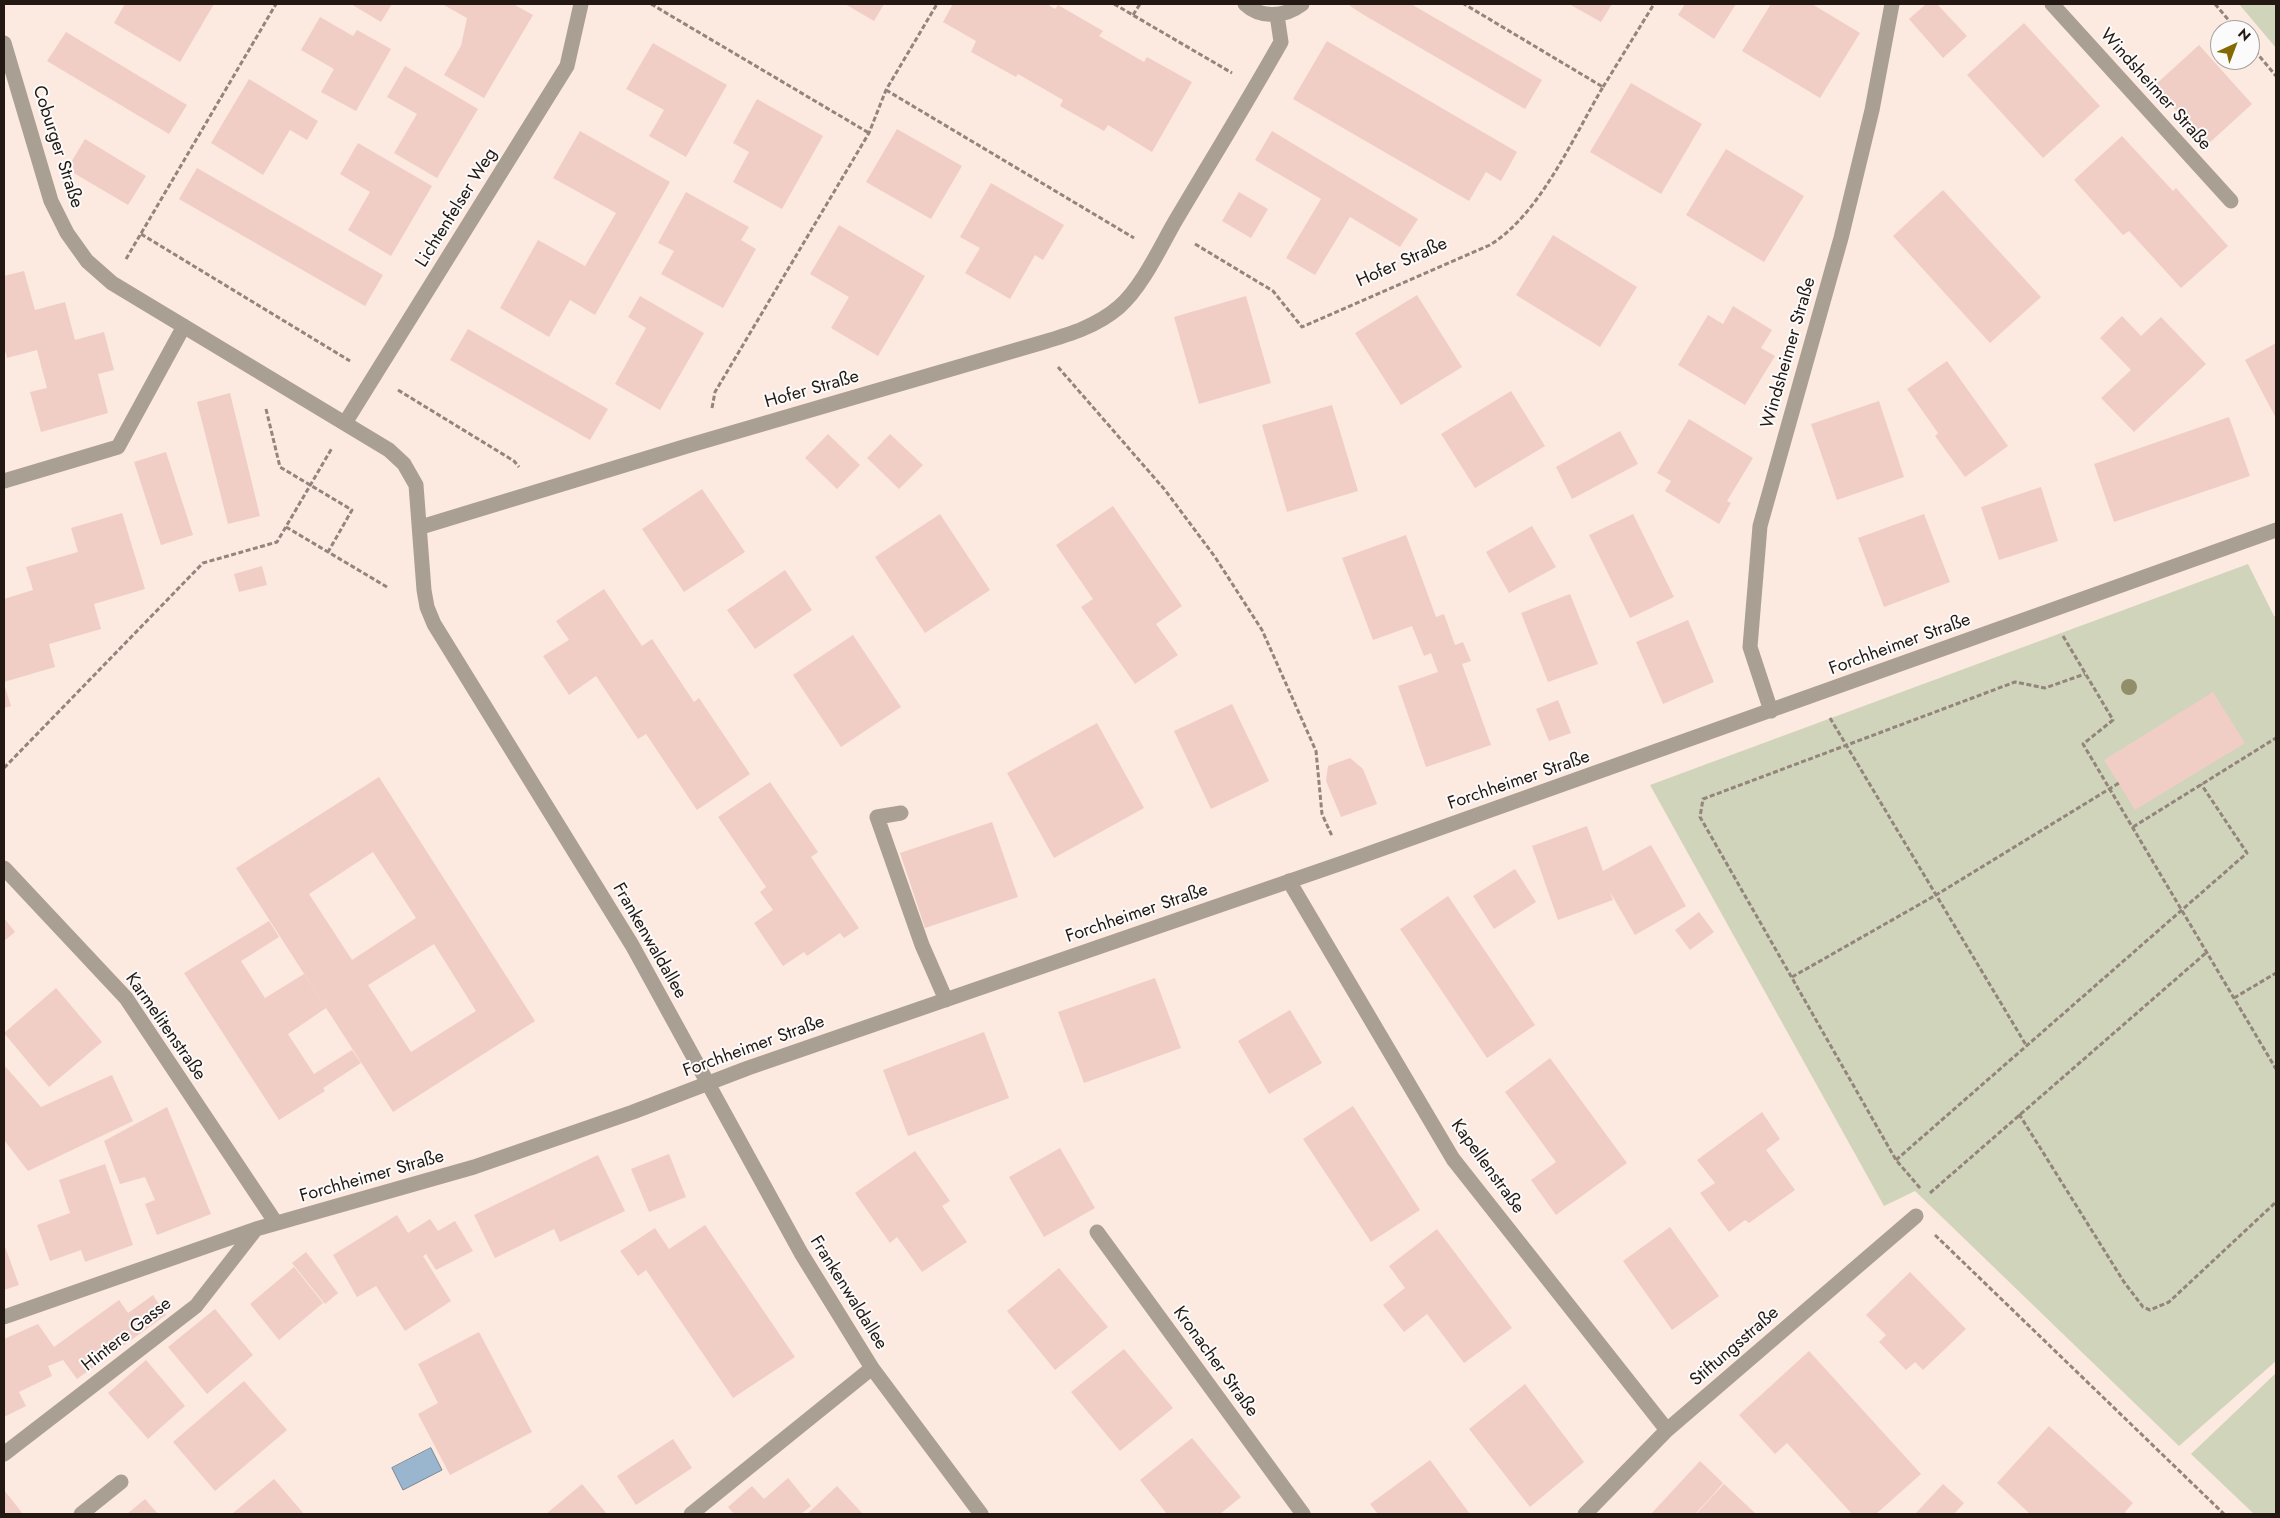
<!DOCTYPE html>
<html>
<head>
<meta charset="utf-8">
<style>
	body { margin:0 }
	#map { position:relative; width:2280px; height:1518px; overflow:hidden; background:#fce9df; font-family:Jost,sans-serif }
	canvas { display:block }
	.frame { position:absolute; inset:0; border:5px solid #231812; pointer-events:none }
	.north { position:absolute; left:2210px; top:20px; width:50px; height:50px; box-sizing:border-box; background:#fbfbfb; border:1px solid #a5a09e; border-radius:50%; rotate:43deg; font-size:14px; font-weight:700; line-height:20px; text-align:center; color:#231812 }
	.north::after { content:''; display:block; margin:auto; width:18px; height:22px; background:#836a04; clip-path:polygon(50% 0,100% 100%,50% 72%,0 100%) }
</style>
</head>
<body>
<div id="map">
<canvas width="2280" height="1518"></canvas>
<div class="frame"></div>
<div class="north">N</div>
</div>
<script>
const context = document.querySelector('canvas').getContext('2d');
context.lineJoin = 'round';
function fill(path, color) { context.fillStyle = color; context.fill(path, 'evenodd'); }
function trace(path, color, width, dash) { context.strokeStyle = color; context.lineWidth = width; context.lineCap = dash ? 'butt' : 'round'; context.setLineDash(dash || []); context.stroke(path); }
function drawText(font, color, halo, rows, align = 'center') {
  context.font = font + ' Jost,sans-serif'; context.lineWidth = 4; context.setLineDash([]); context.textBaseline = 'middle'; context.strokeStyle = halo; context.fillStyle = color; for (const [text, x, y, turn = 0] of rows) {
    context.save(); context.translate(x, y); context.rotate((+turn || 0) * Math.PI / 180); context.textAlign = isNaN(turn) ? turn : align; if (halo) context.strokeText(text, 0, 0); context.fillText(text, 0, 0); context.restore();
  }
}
fill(new Path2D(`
	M2239,4H2276V48Z
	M2248,564L2274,616H2276V1361L2179,1446L1915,1191L1884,1206L1650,785Z
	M2276,1373V1514H2254L2191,1454Z`), '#cfd4ba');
const water = new Path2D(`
	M431,1448L442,1470L403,1490L392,1468Z`);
fill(water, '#9ab6cf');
trace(water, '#768796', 1);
fill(new Path2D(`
	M125,4H214L180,62L114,23Z
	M351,4H392L381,22Z
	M442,4H513L533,15L484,98L444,75L461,46L467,18Z
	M845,4H884L874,21Z
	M953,4H1047L1055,9L1058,5L1103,31L1099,36L1144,62L1147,57L1192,82L1152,152L1108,125L1104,131L1060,106L1063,100L1018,74L1016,77L971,52L976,41L943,22Z
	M1351,4H1411L1542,80L1525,109L1364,15L1350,6Z
	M1569,4H1612L1601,22Z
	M1685,4H1736L1714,39L1678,15Z
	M1771,4H1812L1860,33L1820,98L1742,51Z
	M1926,4H1937L1967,36L1943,58L1909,19Z
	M320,17L353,36L357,30L391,49L356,111L321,92L334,69L301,50Z
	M2024,23L2100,106L2043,158L1967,75Z
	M66,32L187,105L169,134L47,61Z
	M1327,41L1517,152L1501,181L1486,172L1469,201L1293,99Z
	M653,43L727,85L686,157L649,136L664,110L626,89Z
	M2199,45L2252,104L2207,145L2154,86Z
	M405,66L478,109L437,178L394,153L417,114L387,97Z
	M249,79L318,121L307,140L290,130L263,175L211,143Z
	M1631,83L1702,124L1661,194L1590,152Z
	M757,99L823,136L782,209L733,182L749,152L733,143Z
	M897,129L962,166L931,219L866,182Z
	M580,131L670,182L595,315L570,300L549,337L500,308L538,240L585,266L616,213L553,178Z
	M1272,131L1418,219L1400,247L1350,217L1315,275L1286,258L1321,199L1255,160Z
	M2122,136L2173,191L2176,188L2228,246L2181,288L2129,231L2123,235L2074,180Z
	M85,139L146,176L128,205L67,169Z
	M358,143L432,186L391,256L348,230L370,192L340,174Z
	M1726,149L1804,196L1764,262L1686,215Z
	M197,168L383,275L365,306L179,199Z
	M991,183L1064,225L1043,260L1035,255L1010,299L965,273L980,248L960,237Z
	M1943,190L2041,297L1990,343L1893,236Z
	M686,192L749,227L741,240L756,249L723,308L661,274L674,251L658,243Z
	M1239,192L1268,209L1251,238L1222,221Z
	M839,225L925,276L878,356L831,328L849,297L810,274Z
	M1553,235L1637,287L1600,347L1516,295Z
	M24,271L35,310L65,302L75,340L104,332L114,370L98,374L108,413L41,432L30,392L47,388L37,350L7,358L4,346V276Z
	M1417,295L1462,367L1401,405L1355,333Z
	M640,296L704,333L660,410L615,384L646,328L628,317Z
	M1246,296L1271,383L1199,404L1174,317Z
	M1733,306L1772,330L1761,348L1775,356L1745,405L1678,365L1708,315L1723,324Z
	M2122,316L2141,336L2161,317L2206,364L2134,432L2101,398L2131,370L2100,338Z
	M468,329L608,409L590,440L450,360Z
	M2276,343V418L2245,360Z
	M1947,361L2008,446L1965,477L1935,436L1938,433L1907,389Z
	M1511,391L1545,446L1475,488L1441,434Z
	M230,393L260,516L228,524L197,402Z
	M1879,401L1904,477L1837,500L1811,424Z
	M1332,405L1358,491L1287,512L1262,425Z
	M2229,417L2250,476L2114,522L2094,464Z
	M1689,419L1753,458L1727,501L1731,503L1719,524L1665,491L1671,481L1657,473Z
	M1620,431L1638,464L1572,499L1556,467Z
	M828,434L860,465L837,489L805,458Z
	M890,434L923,465L899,489L867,458Z
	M166,452L193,535L161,545L134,462Z
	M2041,487L2058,541L1999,560L1981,507Z
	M702,489L745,552L684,592L642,529Z
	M1113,506L1182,606L1156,624L1178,655L1135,684L1081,607L1093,599L1056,545Z
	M122,513L145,589L94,604L101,629L49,644L55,667L4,682V599L33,590L26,567L78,552L71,528Z
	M940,514L990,590L925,633L875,557Z
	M1633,514L1674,597L1630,618L1589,535Z
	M1924,514L1950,582L1884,607L1858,538Z
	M1532,526L1556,567L1509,593L1486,552Z
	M1406,535L1436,617L1444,614L1455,645L1463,642L1471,661L1462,664L1491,745L1426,767L1398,686L1438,672L1431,653L1424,656L1412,626L1373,640L1342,558Z
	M262,566L267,585L239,592L234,574Z
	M785,570L812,610L755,649L727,610Z
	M604,589L642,646L652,639L694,702L699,698L750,774L697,810L646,734L638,739L596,676L569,695L543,656L569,640L556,621Z
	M1570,594L1598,664L1548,682L1521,613Z
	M1688,620L1714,682L1663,704L1636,642Z
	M853,635L901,707L841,747L793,675Z
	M4,684L11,706L4,708Z
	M2213,692L2245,743L2135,810L2104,760Z
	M1558,700L1571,733L1549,741L1536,709Z
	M1232,704L1269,781L1211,809L1174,731Z
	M1097,723L1144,808L1054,858L1007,773Z
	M1350,758L1363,769L1377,804L1341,817L1326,781L1328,766Z
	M379,777L535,1021L393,1112L236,868ZM373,852L416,918L352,960L309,894ZM434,944L476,1011L411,1052L368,985Z
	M770,782L818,852L811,857L859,928L844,938L840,933L807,956L804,952L783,966L754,923L773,910L760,892L766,887L718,817Z
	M992,822L1018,897L925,928L900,853Z
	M1587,826L1603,871L1651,845L1686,906L1635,935L1610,892L1613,900L1558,920L1532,846Z
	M1515,869L1536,902L1494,929L1473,896Z
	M1448,896L1535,1025L1487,1058L1400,929Z
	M1699,912L1714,932L1690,950L1675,930Z
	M4,918L15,932L4,941Z
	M269,921L279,937L241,961L265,998L304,974L326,1008L288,1034L314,1074L352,1050L361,1063L323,1088L325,1091L279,1120L184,973Z
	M1155,978L1181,1048L1084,1083L1058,1012Z
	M56,988L102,1042L49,1087L4,1033Z
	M1290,1010L1322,1063L1269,1094L1238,1041Z
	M984,1032L1009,1098L908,1136L883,1070Z
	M1550,1058L1627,1163L1556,1215L1531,1180L1556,1162L1505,1092Z
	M4,1065L41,1107L112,1075L133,1121L28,1171L4,1140Z
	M1353,1106L1420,1210L1371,1242L1303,1139Z
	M167,1107L211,1214L157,1235L145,1204L155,1200L145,1177L120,1184L104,1141Z
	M1762,1112L1780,1139L1766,1150L1795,1190L1749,1223L1745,1220L1729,1232L1700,1193L1715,1183L1697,1160Z
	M1060,1148L1095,1208L1044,1237L1009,1177Z
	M915,1151L950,1201L942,1206L967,1242L922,1272L897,1237L890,1243L855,1193Z
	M669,1154L686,1197L649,1212L631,1169Z
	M598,1155L625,1211L560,1242L554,1229L495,1258L474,1215Z
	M105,1164L133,1245L85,1262L81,1250L50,1261L37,1225L70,1213L59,1180Z
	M397,1215L408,1233L430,1219L438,1231L455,1221L473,1251L436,1270L426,1254L423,1256L451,1301L405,1331L376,1286L357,1297L333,1255Z
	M705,1225L795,1357L733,1398L646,1270L638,1276L620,1251L655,1228L669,1249Z
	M1670,1227L1719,1296L1672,1330L1623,1261Z
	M1437,1229L1512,1328L1464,1363L1427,1314L1404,1332L1383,1305L1405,1288L1389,1266Z
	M4,1244L19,1285L4,1290Z
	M306,1252L338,1293L325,1304L292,1263Z
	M294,1267L323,1303L279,1340L250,1304Z
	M1059,1268L1108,1327L1055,1370L1007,1311Z
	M1910,1272L1966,1329L1923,1370L1915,1362L1906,1370L1879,1342L1886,1335L1866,1315Z
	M153,1295L166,1315L77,1379L63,1360L48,1366L52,1376L19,1392L26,1406L4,1417V1339L38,1324L54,1347L119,1300L128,1313Z
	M215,1309L253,1355L207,1394L168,1347Z
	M479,1332L532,1432L450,1475L418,1414L438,1403L418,1364Z
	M1124,1349L1173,1408L1120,1451L1071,1392Z
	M1809,1351L1921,1474L1876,1514H1852L1787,1443L1775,1454L1739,1415Z
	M146,1360L185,1406L148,1439L108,1393Z
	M244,1381L287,1430L215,1491L173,1442Z
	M1525,1384L1584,1462L1530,1507L1469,1429Z
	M2049,1426L2133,1503L2125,1512L2127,1514H2030L1997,1483Z
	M1192,1438L1241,1497L1220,1514H1167L1140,1480Z
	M673,1439L692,1468L636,1505L617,1476Z
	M1430,1460L1470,1514H1378L1370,1504Z
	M1700,1461L1723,1483L1712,1496L1695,1514H1651Z
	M788,1478L811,1506L801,1514H734L728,1507L752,1486L764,1499Z
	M274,1479L304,1514H235L233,1513Z
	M582,1484L607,1514H546Z
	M1724,1484L1756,1514H1696Z
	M1943,1484L1964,1503L1954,1514H1915Z
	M837,1486L863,1514H807Z
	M4,1490L23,1514H4Z
	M145,1499L158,1514H127Z`), '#f1cec5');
trace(new Path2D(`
	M651,4L869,133
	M1114,4L1232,73
	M2215,4L2237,30
	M1133,15L1140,4
	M2250,45L2276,76
	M1603,87L1654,4
	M886,90L1134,238
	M141,234L350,361
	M1195,244L1273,291L1302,327L1490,245C1541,213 1572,139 1603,87L1464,4
	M126,259L276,4
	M1058,367L1165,490L1215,557L1262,630L1316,751L1322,814L1332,836
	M398,390L514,461L519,467
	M712,408L715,392L869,133L886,90L937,4
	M266,409L280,467L352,510L328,552
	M286,527L387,587
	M2063,636L2113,720L2083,744L2276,1069
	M1830,718L2026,1045
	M4,768L203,563L277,542L332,448
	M2133,827L2276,738
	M1792,977L1936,895L2119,783
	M2234,998L2276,973
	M2019,1114L2124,1282L2143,1307L2150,1310L2169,1302L2276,1202
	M1896,1160L2247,853L2201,784
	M1920,1188L1896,1160L1700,817L1703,799L2015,682L2045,688L2085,674
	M1930,1193L2207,952
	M1935,1235L2224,1514`), '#93847c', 3, [5, 2.5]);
trace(new Path2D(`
	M1245,4C1261,19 1285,17 1302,4
	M2052,4L2231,201
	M4,43L51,201L67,233L87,261L112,283L389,450L404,464L416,485L424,590L427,607L434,624L632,945L801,1253L872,1368L981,1514
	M345,423L567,66L581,4
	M4,481L118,447L184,326
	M421,527L687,446L1037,344C1067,335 1096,327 1119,307C1141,288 1159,250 1173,225C1209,164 1246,104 1281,42L1277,15
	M1771,711L1750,647L1760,526L1841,238L1872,110L1892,4
	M901,813L877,817L922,945L946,1000
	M4,868L126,998L276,1223
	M1289,881L1453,1159L1667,1430
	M1097,1232L1303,1514
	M4,1317L256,1229L474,1167L633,1112L748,1068L1345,862L2276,530
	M4,1454L196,1306L256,1229
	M81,1514L121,1482
	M691,1514L872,1368
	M1585,1514L1667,1430L1916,1216`), '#aa9f93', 15);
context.fillStyle = '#928e69';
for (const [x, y] of [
	[2129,687]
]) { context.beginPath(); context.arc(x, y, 8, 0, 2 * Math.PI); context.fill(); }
drawText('18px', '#231812', '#fbfbfb', [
	["Windsheimer Straße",2155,90,48],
	["Coburger Straße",57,147,72],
	["Lichtenfelser Weg",457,208,-58],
	["Hofer Straße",1402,263,-24],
	["Windsheimer Straße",1789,353,-74],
	["Hofer Straße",812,390,-16],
	["Forchheimer Straße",1900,645,-20],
	["Forchheimer Straße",1519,781,-19],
	["Forchheimer Straße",1137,914,-19],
	["Frankenwaldallee",649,941,60],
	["Karmelitenstraße",165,1027,55],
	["Forchheimer Straße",754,1047,-20],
	["Kapellenstraße",1487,1167,54],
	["Forchheimer Straße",372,1177,-16],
	["Frankenwaldallee",848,1293,58],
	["Hintere Gasse",127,1335,-38],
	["Stiftungsstraße",1735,1347,-41],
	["Kronacher Straße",1215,1362,54]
]);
</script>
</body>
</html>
